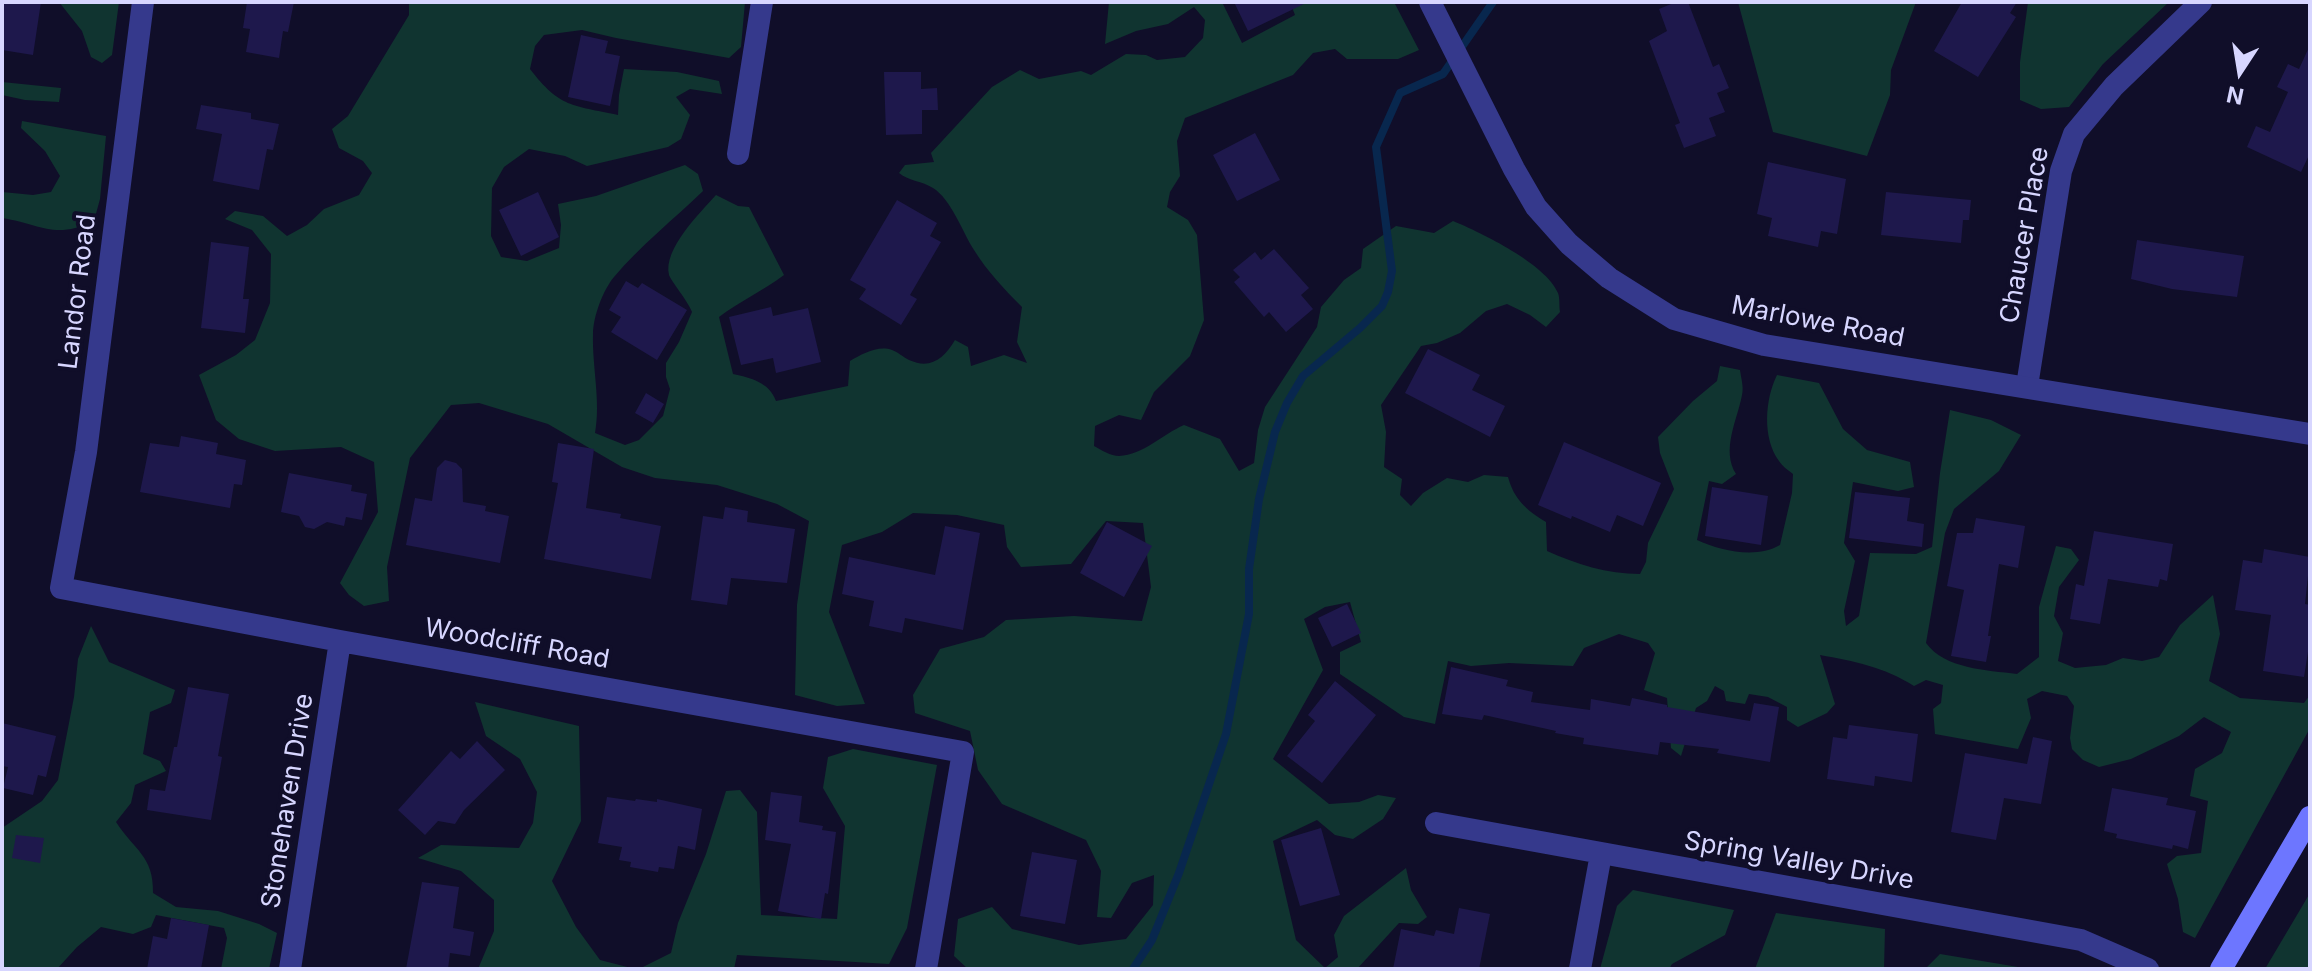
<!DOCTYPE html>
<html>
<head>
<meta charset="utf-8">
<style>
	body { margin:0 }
	#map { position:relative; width:2312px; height:971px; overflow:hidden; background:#100e29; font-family:Inter,sans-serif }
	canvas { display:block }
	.frame { position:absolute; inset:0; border:4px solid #d7d6ff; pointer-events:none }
	.north { position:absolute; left:2200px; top:32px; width:80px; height:80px; -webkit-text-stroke:6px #100e29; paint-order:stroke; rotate:192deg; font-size:22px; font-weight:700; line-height:32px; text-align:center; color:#d7d6ff }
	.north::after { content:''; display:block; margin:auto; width:28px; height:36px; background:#d7d6ff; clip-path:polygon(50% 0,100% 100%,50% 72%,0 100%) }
</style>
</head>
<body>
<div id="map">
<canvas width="2312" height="971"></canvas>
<div class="frame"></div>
<div class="north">N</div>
</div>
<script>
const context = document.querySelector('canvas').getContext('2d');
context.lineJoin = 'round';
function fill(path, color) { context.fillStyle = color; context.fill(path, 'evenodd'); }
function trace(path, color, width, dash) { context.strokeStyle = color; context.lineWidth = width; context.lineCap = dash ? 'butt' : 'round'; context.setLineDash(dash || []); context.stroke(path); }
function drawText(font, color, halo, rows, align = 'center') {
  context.font = font + ' Inter,sans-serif'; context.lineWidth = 8; context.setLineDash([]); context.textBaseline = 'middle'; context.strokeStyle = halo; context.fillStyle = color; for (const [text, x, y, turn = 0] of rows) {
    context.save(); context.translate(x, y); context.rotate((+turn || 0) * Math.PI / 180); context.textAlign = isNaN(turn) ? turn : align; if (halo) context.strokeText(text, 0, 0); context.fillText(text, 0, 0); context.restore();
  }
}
fill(new Path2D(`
	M59,2H119L112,55L102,63L91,57L82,31Z
	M409,2H745L741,47L729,58L616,38L582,30L544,35L535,46L530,69C560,108 572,105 618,115L619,95L624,69L677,72L719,81L722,94L690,89L676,97L690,115L681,139L668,147L587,166L565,156L529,149L504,167L492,188L491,236L501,257L527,261L559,248L561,225L558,204L596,196L685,165L698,174L703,191C674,219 640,246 614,277C603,290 593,317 593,334C592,367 601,401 595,433L625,445L639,440L663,416L670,389L666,377V363L679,342L692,312C688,301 671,281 669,275C663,249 700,213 716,195L738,206L749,207L784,275C763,291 740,301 719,317L733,374C751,378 769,382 776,401L848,386L850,361C862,354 878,345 892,350C898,352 903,357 909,360C931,370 944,358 955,340L968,347L971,366L1004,355L1027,363L1017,342L1022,307C1005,290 987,271 974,250C963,233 951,199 933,188C922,181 909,181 899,173L905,165L934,162L931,153L992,87L1020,70L1039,79L1081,71L1091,75L1126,54L1146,55L1157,60L1185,57L1203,38L1205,20L1194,7L1168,24L1136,31L1105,44L1109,2H1222L1242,43L1295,15L1290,2H1394L1419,50L1398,59H1347L1335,49L1313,53L1293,75L1185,118L1177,141L1180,176L1170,192L1167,207L1188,220L1197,235L1204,320L1190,356L1154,392L1141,420L1119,415L1095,426L1094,446C1101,450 1111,456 1119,456C1143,455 1163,434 1184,425L1220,439L1239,471L1254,463L1258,430L1265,407L1317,327L1321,307L1344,280L1361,268L1363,249L1396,226L1434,233L1453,221C1482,233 1546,264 1558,293C1560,298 1559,306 1560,312L1546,327L1530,315L1507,304L1486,311L1460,333L1437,343L1421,346L1381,405L1386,432L1384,467L1402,479L1400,495L1411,506L1423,493L1447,478L1468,482L1484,475L1508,477C1514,499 1526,510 1546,522L1547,551C1576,564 1607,574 1640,574L1646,562L1648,543L1674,489L1660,453L1658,437L1693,401L1717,381L1720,366L1740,370C1741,378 1744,387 1742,395C1737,421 1721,450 1736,474L1722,484L1709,481L1697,540C1721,551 1756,559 1780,545L1792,493L1793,474C1788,470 1782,466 1779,461C1762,438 1765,399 1777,375L1819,383L1843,429L1867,450L1910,462L1914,487L1898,491L1853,482L1844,543L1855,561L1844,611L1846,626L1859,616L1870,553L1916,554L1932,547L1940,473L1950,410L1991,420L2021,435L1999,471L1954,509L1945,533L1926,643C1945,669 1986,670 2017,674L2039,657V607L2056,546L2071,549L2079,560L2059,587L2054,616L2063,633L2058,661L2075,668L2106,665L2123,658L2142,661L2159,657L2180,625L2213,595L2220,634L2209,681L2240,698L2304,703L2310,695V728L2195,938L2183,932L2178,899L2167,864L2177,856L2201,853L2208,801L2190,796L2195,769L2222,753L2231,732L2204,717L2179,736L2131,759L2099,767L2083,760L2072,749L2070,738L2074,706L2067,696L2042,691L2027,699L2031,718L2018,749L1935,734L1933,709L1941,703L1943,685L1926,680L1914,686C1884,667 1854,661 1820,655L1835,704L1827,713L1798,727L1787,720V707L1768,697L1749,694L1745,704L1726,701L1724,691L1715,686L1707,701L1696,708L1681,756L1671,748L1667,698L1644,690L1655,653L1648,643L1619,634L1584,648L1573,666L1509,663L1471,666L1448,661L1435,724L1404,717L1340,674V652L1361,642L1350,602L1325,607L1304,619L1323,670L1273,759L1329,804L1359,802L1378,795L1396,798L1383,819L1353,839L1335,835L1317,820L1273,841L1296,940L1325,968L1338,957L1334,935L1344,916L1406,868L1411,890L1427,917L1418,924L1399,923L1357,969H968L954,956L958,919L992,907L1012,929L1079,945L1126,939L1153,905L1154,875L1132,883L1111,918L1097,917L1101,871L1086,840L1002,804L978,770L970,731L915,713L913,695L940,649L984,637L1006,620L1074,616L1142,621L1151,587L1143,523L1106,521L1071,564L1021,567L1007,547L1004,525L957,515L913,513L882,532L842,545L829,612L865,704L837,706L795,695L797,605L809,521L777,504L717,485L655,478L622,467L548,424L479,403L451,405L410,458L387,567L389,601L364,606L349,595L340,583L378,512L374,462L341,447L275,451L239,439L216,420L199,375L236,355L255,340L270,303L271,254L252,230L225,219L235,211L263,216L287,236L307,225L324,209L359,195L372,173L363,161L339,148L332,129L348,116L409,15Z
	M1738,2H1916L1891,70L1890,95L1867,156L1773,132Z
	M2028,2H2169L2103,64L2069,107L2041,109L2020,100V62Z
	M2,82L61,88L59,102L25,100L2,95Z
	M22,121L106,136L100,199L94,221C54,240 41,224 2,218V192L33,195L51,192L60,176L45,151L21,128Z
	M91,626L109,662L175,690L171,703L150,712L143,754L160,761L166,771L135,785L131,803L116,822C134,850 154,856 153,893L176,907L218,911L259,924L277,933L269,969H221L227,938L224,928L156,915L151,927L133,934L101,927L77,947L57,969H2V828L42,801L58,780L74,697L78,659Z
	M475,702L579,726L581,821L552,881L576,927L600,960L635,969H478L494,931V900L461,871L418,858L441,845L519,848L533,823L537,792L520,759L486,736Z
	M853,749L937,765L907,928L889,964L737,955L734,969H639L671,953L678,923L706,854L726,791L740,790L757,812L761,915L837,919L845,826L823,788L828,757Z
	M1633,890L1734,910L1725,935L1672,964L1669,969H1600L1617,906Z
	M2310,893V969H2265Z
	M1776,913L1885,929L1884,969H1755Z
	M1940,954L2018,967L2025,969H1925Z`), '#103430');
trace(new Path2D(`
	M1133,969L1152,940L1179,873L1226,734L1249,614V569L1259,499L1275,432L1287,403L1303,376L1360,328L1382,306L1388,292L1392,271L1376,147L1400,93L1443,74L1493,2`), '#08274e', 8);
fill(new Path2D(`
	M2,2H41L33,55L2,50Z
	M247,2H294L288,32L283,31L279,58L246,52L250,29L243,28Z
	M1234,2H1308L1248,31Z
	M1676,2H1688L1713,67L1719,64L1729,88L1717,93L1725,112L1709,118L1716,136L1684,148L1675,125L1680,123L1649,41L1667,31L1659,9Z
	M1962,2H2017L2010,13L2016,17L1978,77L1934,51Z
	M581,35L608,41L605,53L620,56L610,106L568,97Z
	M2310,45V153L2301,172L2247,147L2256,126L2270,132L2288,92L2277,87L2288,64L2299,69Z
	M884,72H921V89L937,88L938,110H922V134L886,135Z
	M201,105L251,113V119L279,124L273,150L267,149L259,190L213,181L222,134L196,129Z
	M1255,133L1280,180L1237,201L1213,155Z
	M1768,162L1846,179L1837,234L1821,231L1818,247L1768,236L1772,218L1757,214Z
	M538,192L559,237L521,256L499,210Z
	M1886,192L1971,200L1969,220H1963L1961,243L1881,235Z
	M897,200L937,223L930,236L941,242L910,295L917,299L901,325L859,299L866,289L850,280Z
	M2137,240L2244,256L2237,297L2172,289L2131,279Z
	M211,242L249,247L243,299H249L245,333L201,328Z
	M1274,249L1309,288L1301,295L1313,309L1286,332L1269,312L1264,317L1234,282L1240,277L1233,270L1255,252L1261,260Z
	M626,281L638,288L642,283L687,310L657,360L611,332L621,317L609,310Z
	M771,307L773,316L808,308L821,362L776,373L773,358L741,365L729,317Z
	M1428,349L1480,375L1472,390L1505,406L1490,437L1405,393Z
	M646,393L664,404L653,423L635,413Z
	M181,436L218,443L216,454L246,460L242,485L234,484L230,508L140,492L150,443L179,447Z
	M1564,442L1661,483L1643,526L1617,515L1610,532L1572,516L1571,519L1538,505Z
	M558,443L594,449L586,508L621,514L620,518L661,526L651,579L544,559L558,483L552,482Z
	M445,460L456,463L462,469L463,502L486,506L485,511L509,516L500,563L406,545L415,498L432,501L437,468Z
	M289,473L352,485L351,491L367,494L362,520L346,517L344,526L327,522L314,529L305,527L299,516L281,512Z
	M1712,487L1768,496L1761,545L1705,536Z
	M1855,492L1910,498L1907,521L1924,524L1922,547L1849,538Z
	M725,507L748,511L747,522L795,529L787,583L731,578L727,605L691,600L703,516L723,519Z
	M1976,518L2025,526L2018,568L1999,564L1988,636H1991L1986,662L1951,656L1964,590L1947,586L1957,533H1973Z
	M1107,522L1152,546L1124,597L1080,573Z
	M945,526L980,533L963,630L905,618L902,633L869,626L874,601L842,594L849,557L935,575Z
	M2094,531L2173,544L2167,581L2160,579L2158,587L2108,579L2100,624L2070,619L2076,584L2084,586Z
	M2264,549L2310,557L2305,604L2310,605V639L2304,677L2263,671L2271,615L2235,610L2243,560L2262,563Z
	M1347,604L1361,633L1332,647L1318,618Z
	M1451,667L1508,680L1506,686L1533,692L1531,702L1590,710L1591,699L1630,706L1632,698L1667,705V707L1750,721L1754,703L1779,707L1770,762L1717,753L1719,749L1660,742L1658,755L1583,744L1584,738L1555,733L1556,731L1484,715L1482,720L1442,714Z
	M1335,681L1376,715L1322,783L1287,756L1315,721L1308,715Z
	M188,687L229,694L218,756L222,757L211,820L147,810L150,789L165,791L174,747H177Z
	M2,723L56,736L46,777L38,775L33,795L3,788L8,767L2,766Z
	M1849,725L1918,734L1912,782L1875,776L1874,786L1827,779L1833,737L1847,739Z
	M2033,737L2052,741L2041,804L2004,798L1996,840L1951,832L1965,753L2027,764Z
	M477,741L505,770L464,810L455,824L438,821L425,835L398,810L451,751L460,759Z
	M2112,788L2168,798L2166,805L2196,811L2188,849L2173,845L2172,849L2116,838L2117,834L2104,831Z
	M771,792L802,796L799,822L823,826L822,830L836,832L828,894L825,893L821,919L778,911L791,844L765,840Z
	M607,797L635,801L636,799L657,802V799L702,809L695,850L678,846L674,869L659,867L658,872L630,867L631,862L619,860L622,847L598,843Z
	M1321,828L1340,895L1300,906L1281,840Z
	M16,835L44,838L40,863L12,858Z
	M1032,852L1077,860L1065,924L1020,916Z
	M422,882L459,887L453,928L474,932L470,956L450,953L448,969H406Z
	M1459,908L1490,914L1479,969H1393L1401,929L1434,936L1436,930L1454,934Z
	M171,918L209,925L201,969H147L153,936L167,939Z`), '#1e184c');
trace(new Path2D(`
	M143,2L86,452L61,588L340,641L963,752L926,969
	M738,154L762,2
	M2027,386L2061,171L2074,134L2114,86L2201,2
	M1436,823L2081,940L2148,969
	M290,969L340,641
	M1580,969L1601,854`), '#35398c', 22);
trace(new Path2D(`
	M1430,2L1514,169L1536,207L1569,244L1609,278L1674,319L1764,345L2310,434`), '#35398c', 22);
trace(new Path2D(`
	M2221,969L2310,817`), '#6d76ff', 22);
drawText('26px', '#d7d6ff', '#100e29', [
	["Chaucer Place",2025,235,-80],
	["Landor Road",78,292,-83],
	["Marlowe Road",1818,322,11],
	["Woodcliff Road",517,644,10],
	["Stonehaven Drive",288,801,-81],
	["Spring Valley Drive",1799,861,10]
]);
</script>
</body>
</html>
